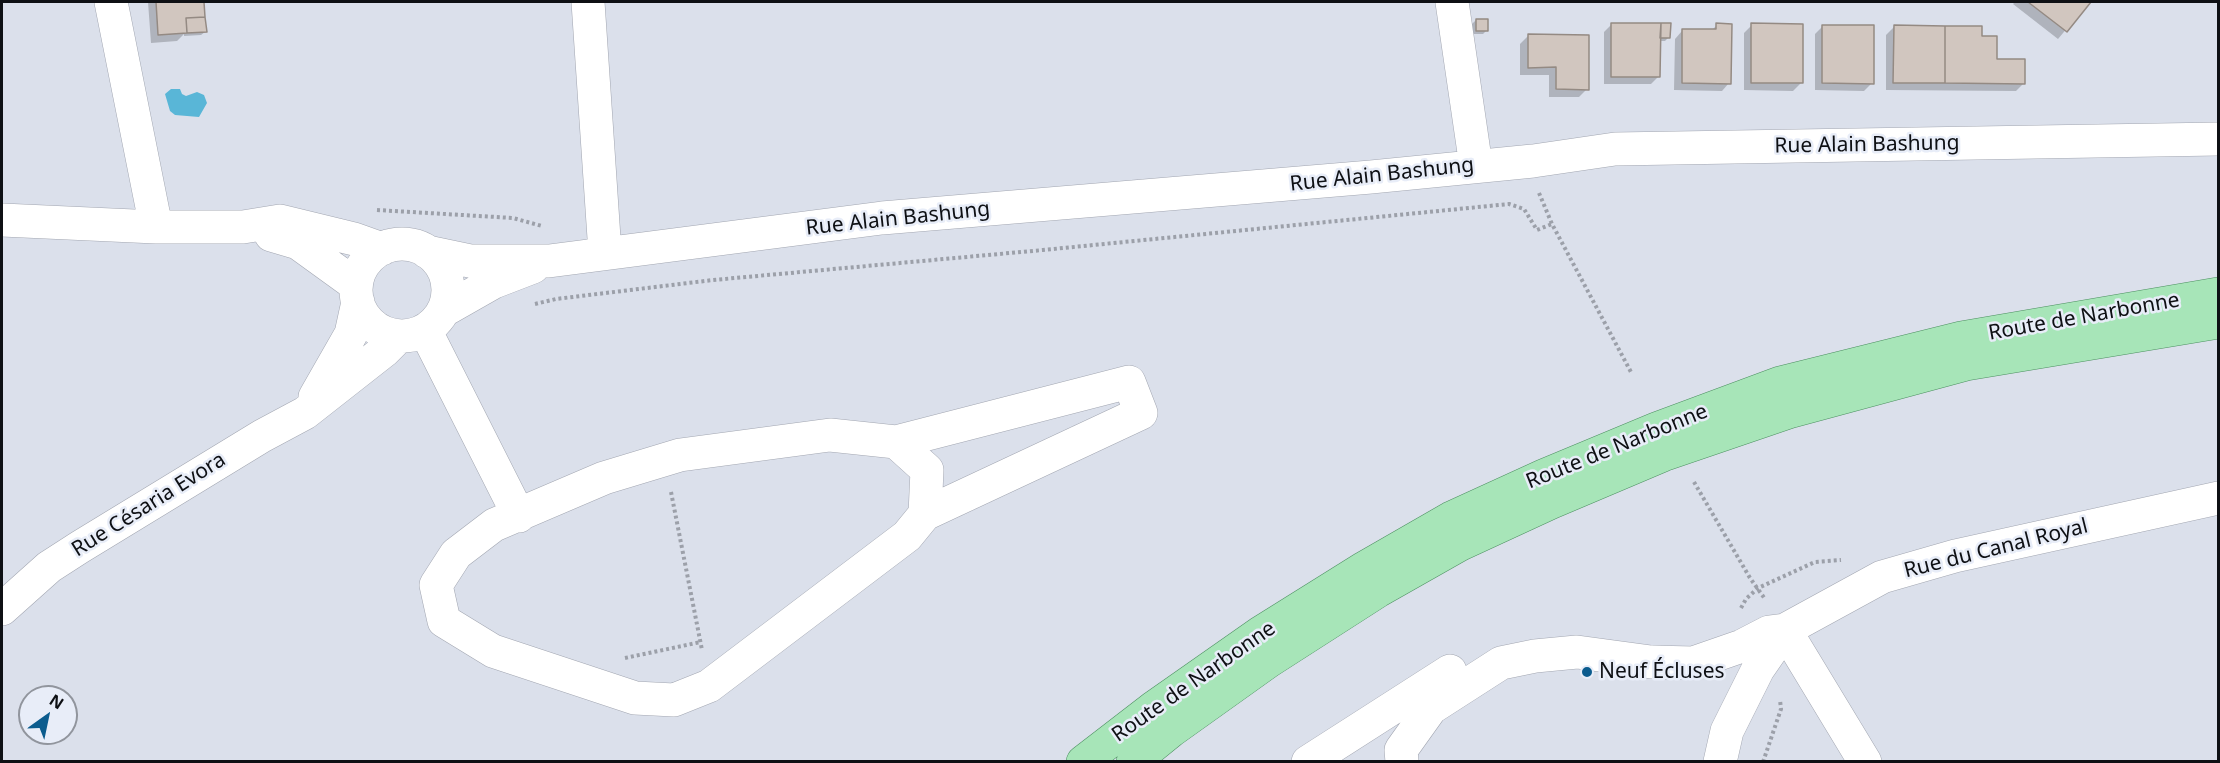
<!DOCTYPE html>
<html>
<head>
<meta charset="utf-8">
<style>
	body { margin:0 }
	#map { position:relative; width:2220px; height:763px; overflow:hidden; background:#dbe0eb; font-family:"Noto Sans",sans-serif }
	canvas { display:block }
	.frame { position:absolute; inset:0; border:3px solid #0e1014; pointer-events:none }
	.north { position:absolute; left:18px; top:685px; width:60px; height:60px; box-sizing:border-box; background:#e8edf8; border:2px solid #91959d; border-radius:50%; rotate:33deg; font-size:16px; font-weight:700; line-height:24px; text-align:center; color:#0e1014 }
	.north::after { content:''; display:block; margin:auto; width:21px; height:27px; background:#0b5c8e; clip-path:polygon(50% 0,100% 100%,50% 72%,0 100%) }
</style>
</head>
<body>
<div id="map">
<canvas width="2220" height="763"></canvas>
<div class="frame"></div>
<div class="north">N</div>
</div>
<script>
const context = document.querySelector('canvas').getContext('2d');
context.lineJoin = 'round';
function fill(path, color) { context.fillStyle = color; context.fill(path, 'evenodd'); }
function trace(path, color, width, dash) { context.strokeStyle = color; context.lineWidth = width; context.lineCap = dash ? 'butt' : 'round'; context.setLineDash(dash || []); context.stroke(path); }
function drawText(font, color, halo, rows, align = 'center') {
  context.font = font + ' "Noto Sans",sans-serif'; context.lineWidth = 5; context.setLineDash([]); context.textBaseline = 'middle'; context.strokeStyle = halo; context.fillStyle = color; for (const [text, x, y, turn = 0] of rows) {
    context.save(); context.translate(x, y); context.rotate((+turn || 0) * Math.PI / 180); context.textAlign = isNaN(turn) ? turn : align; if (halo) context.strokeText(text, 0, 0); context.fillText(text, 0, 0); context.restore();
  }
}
fill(new Path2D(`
	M171,89H180L182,94L186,96L197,92L204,95L207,103L199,117L175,115L170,111L165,94Z`), '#59b6d7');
fill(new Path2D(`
	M148,2H203L205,32L201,35L184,36V34L177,41L151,43Z
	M2015,2H2089L2058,39L2013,4Z
	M1476,20L1486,31L1483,34H1473L1472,24Z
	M1612,24L1669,37L1665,41H1659V76L1651,84H1604V32Z
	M1717,25L1729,83L1722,91L1674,90L1675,39L1682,31H1711Z
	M1752,25L1801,83L1793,91L1744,90V33Z
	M1823,26L1872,83L1864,91L1815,90V34Z
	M1894,27L1980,38L1995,61L2024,83L2016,91L1886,90V35Z
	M1528,36L1587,89L1579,97H1549V75H1520V44Z`), '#0003');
const building = new Path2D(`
	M156,2H204L205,17L186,18L187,33L158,35Z
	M2028,2H2091L2067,32Z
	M205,17L207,32L187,33L186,18Z
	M1476,19H1488V31H1476Z
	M1611,23H1661L1660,77H1611Z
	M1661,23H1671L1670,38H1660Z
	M1716,23L1732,24L1731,84L1682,83V29H1716Z
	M1751,23L1803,24V83H1751Z
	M1822,25H1874V84L1822,83Z
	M1894,25L1945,26V83H1893Z
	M1945,26H1982V36H1997V59H2025V84L1945,83Z
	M1528,34L1589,35V90L1556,89V67L1528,68Z`);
fill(building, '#d1c6bf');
trace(building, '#948a83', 1.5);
const minor = new Path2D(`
	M111,2L156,227
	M588,2L605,253
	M1452,2L1476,166
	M2,220L156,227H243L280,221L354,239L382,249
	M271,235L298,243L356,285
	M356 290a46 46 0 1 1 92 0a46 46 0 1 1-92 0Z
	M427,252L470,261H549L882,218L1371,177L1533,161L1615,149L2218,139
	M443,311L494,282L533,267
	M425,330L519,516
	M315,397L351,334L358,302
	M830,435L896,442L927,470L925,514L907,536L709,686L674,700L635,698L493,651L444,621L436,585L456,554L494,525L604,478L680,455Z
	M896,442L1129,382L1141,413L925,514
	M2,609L49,567L80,547L262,436L305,413L384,351L399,336
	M1785,630L1865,762
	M1308,762L1450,671
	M1402,762L1401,750L1431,708L1501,663L1535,656L1577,652L1651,662L1693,663L1742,646L1769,632L1785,630L1882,577L1955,556L2218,498
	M1720,762L1727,731L1758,669L1785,630`);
const major = new Path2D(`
	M1083,762L1153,708L1260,633L1364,568L1451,518L1543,476L1656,429L1780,383L1961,338L2218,294
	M1133,762L1171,731L1269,661L1378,591L1461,544L1552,502L1663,455L1792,411L1966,364L2218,322`);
trace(minor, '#a2a6b1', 34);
trace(major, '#4c8f60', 34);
trace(new Path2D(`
	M1539,193L1552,224L1632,374
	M377,210L513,218L542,226
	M535,304L556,299L713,280L1043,250L1509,204L1524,209L1537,230L1552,224
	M1694,482L1750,578L1765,599
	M671,492L702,650
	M1741,608L1746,599L1758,588L1815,562L1841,560
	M625,658L701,642
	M1763,762L1781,709L1780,700`), '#9ca0a9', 4, [3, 3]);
trace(minor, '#fff', 33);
trace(major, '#a7e5b8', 33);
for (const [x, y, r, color] of [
	[1587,672,6,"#0b5c8e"]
]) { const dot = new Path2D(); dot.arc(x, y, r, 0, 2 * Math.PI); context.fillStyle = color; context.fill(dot); trace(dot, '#e8edf8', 2); }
drawText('21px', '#0e1014', '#e8edf8', [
	["Rue Alain Bashung",1867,145,-1],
	["Rue Alain Bashung",1382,175,-6],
	["Rue Alain Bashung",898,219,-6],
	["Route de Narbonne",2084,317,-10],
	["Route de Narbonne",1617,447,-22],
	["Rue Césaria Evora",149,505,-32],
	["Rue du Canal Royal",1996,549,-14],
	["Route de Narbonne",1194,682,-35]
]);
drawText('21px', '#0e1014', '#e8edf8', [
	["Neuf Écluses",1599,672]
], 'left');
</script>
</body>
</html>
